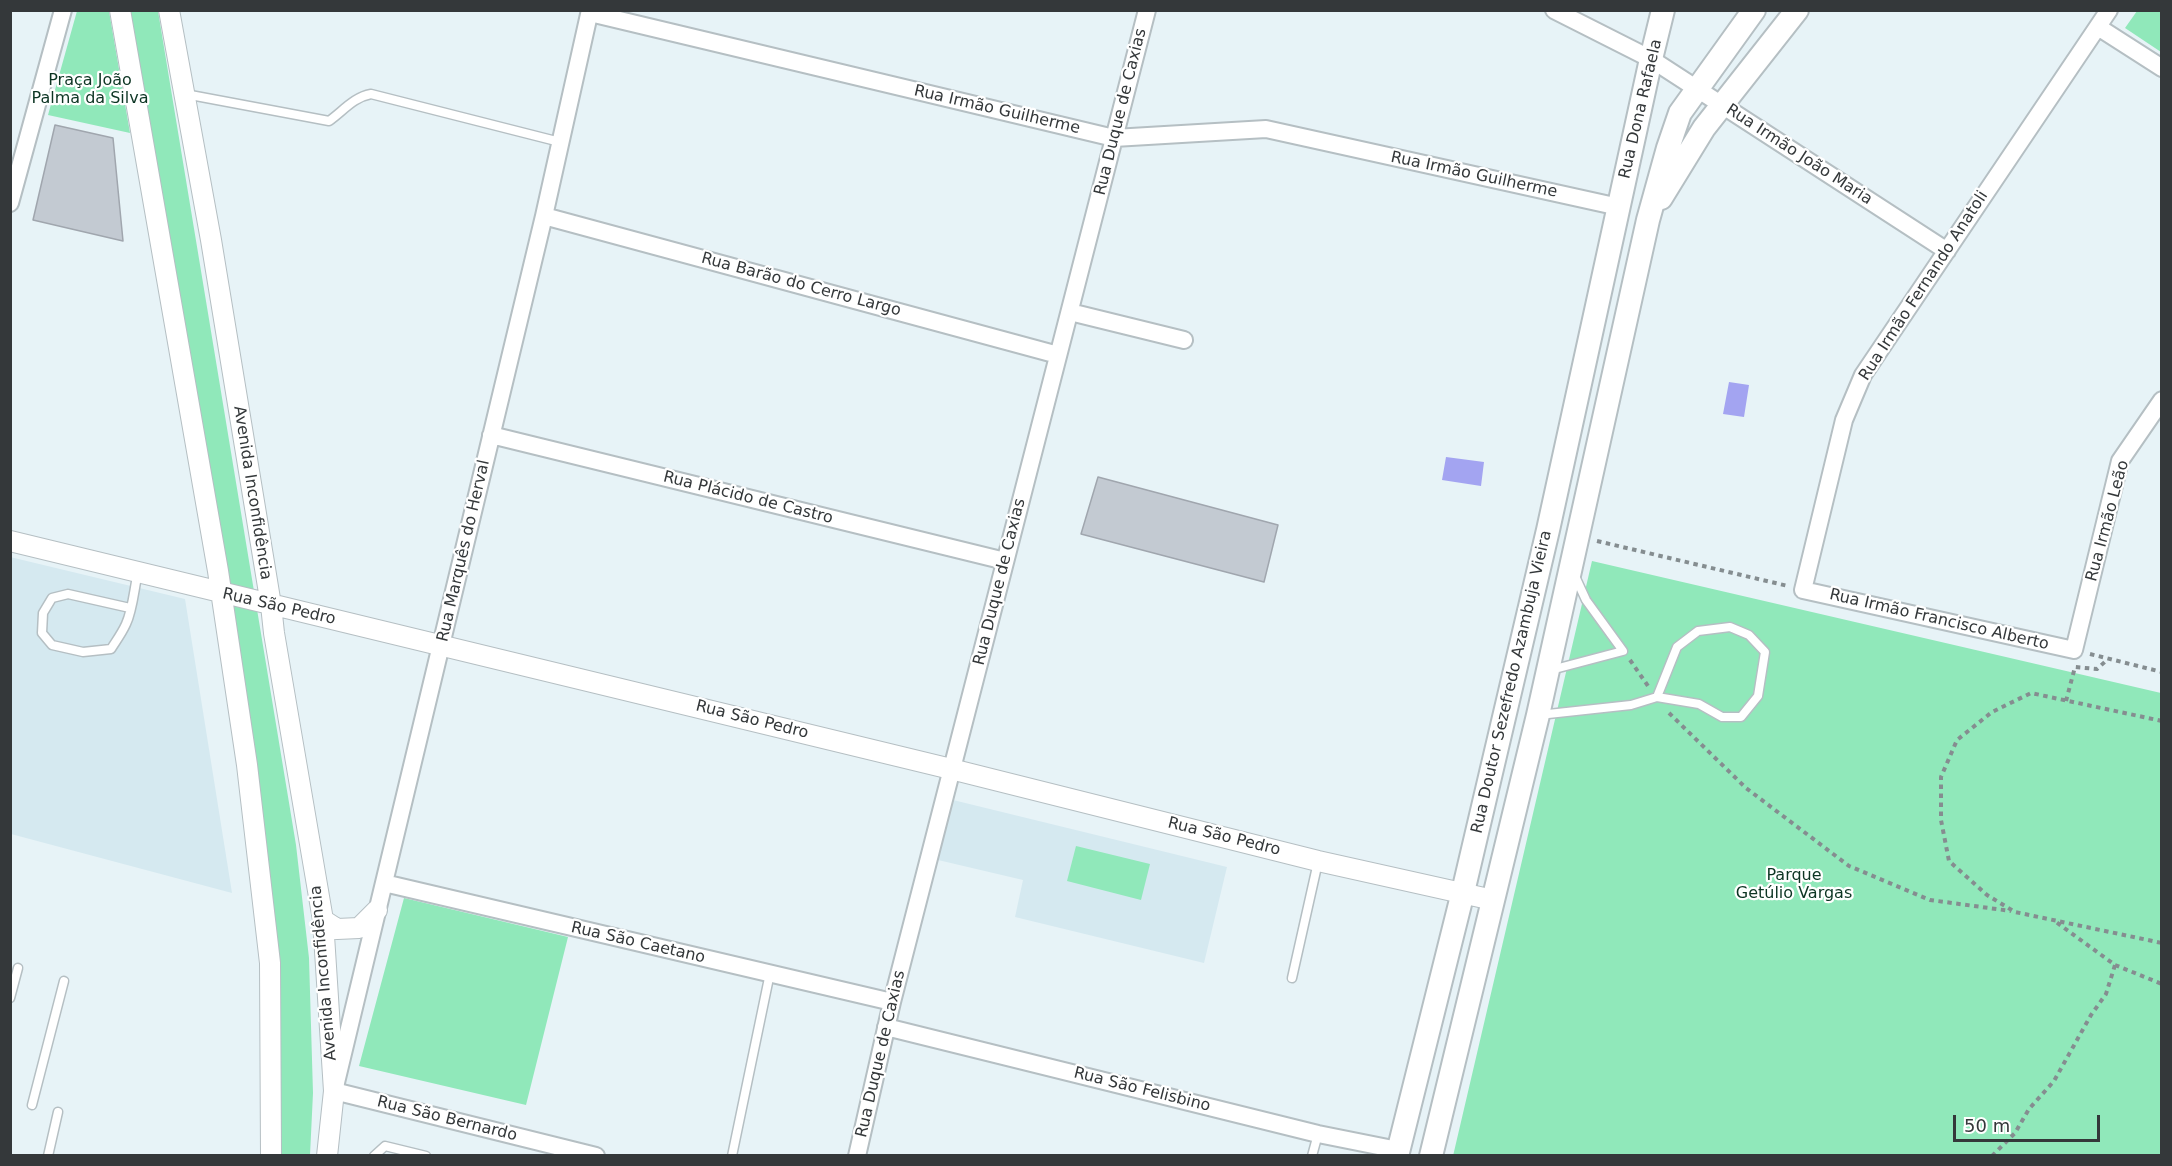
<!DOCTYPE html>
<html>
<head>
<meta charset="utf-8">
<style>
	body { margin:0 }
	#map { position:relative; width:2172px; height:1166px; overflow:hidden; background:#e7f3f7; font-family:"DejaVu Sans",sans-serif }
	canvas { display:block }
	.frame { position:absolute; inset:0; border:12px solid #34383a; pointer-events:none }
	.scale { position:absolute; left:1953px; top:1115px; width:147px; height:27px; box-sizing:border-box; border:3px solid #34383a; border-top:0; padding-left:8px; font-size:18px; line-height:21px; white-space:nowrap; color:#34383a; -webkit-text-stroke:4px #fff; paint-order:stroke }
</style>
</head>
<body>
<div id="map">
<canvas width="2172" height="1166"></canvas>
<div class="frame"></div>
<div class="scale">50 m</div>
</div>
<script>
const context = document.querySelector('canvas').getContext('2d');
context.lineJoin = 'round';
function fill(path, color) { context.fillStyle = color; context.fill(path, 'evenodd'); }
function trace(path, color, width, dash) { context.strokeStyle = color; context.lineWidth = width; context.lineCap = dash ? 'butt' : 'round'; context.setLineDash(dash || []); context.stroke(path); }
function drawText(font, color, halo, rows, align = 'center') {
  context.font = font + ' "DejaVu Sans",sans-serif'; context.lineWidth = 4.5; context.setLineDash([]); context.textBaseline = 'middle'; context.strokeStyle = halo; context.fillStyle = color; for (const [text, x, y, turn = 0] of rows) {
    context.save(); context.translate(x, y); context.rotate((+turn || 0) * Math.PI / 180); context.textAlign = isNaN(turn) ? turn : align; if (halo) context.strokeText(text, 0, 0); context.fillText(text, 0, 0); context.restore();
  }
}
fill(new Path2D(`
	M10,557L185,599L232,893L11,834Z
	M953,800L1227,867L1204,963L1015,917L1023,880L938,860Z`), '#d5e9f0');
fill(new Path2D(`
	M77,11H109L130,133L48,115Z
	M128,11H158L296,845L309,958L313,1093L310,1155H279L277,963Z
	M2137,11H2161V52L2125,28Z
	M1592,561L2161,693V1155L1453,1156Z
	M1076,846L1150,864L1141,900L1067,881Z
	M404,898L568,937L526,1105L359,1066Z`), '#90e8ba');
fill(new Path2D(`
	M1729,382L1749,385L1744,417L1723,414Z
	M1446,457L1484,462L1481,486L1442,480Z`), '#a3a4f1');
const building = new Path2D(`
	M55,125L113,138L123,241L33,220Z
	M1098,477L1278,525L1264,582L1081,534Z`);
fill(building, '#c3cad2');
trace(building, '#a0a6ae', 1.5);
const service = new Path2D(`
	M185,94L329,121C343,111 354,97 371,94L560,142
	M130,608L68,594L52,598L43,613L42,633L52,645L83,652L111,649C116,641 122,633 126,624C133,609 134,589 138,572
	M1551,670L1623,651L1586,600L1574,574
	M1539,715L1631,705L1657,697L1699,704L1722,717H1741L1758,696L1765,652L1749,635L1730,627L1698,631L1677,647L1657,697
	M1292,978L1318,862
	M10,998L18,968
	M32,1105L64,981
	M48,1156L58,1112
	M374,1156L385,1146L426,1156
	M732,1156L770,973
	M1312,1156L1318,1134`);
const minor = new Path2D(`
	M590,10L544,216L334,1091L596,1156
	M1554,10L1651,59L1947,251
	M2109,10L1863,375L1844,420L1803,590L2074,650L2120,461L2162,400
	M590,13L1114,138L1266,129L1619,207
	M2098,27L2162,68
	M10,203L63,10
	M544,216L1058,355
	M1070,312L1184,340
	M491,435L1005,561
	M384,883L892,1002
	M886,1027L1318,1134L1398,1150
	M857,1156L892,1002L1147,10`);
const tertiary = new Path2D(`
	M120,10L218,571L247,765L270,963L271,1156
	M169,10L211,240L271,605L274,633L323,920L334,1091L327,1156
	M10,541L951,769L1318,861L1493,900
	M323,920L337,929L359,928L377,910`);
const secondary = new Path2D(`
	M1661,198L1704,128L1797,10
	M1397,1156L1463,892L1548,530L1651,59L1663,10
	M1431,1156L1538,715L1648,220L1668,148L1680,113L1754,10`);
trace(service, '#b5bfc3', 11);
trace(minor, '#b5bfc3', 20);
trace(tertiary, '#b5bfc3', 22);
trace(secondary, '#b5bfc3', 26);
trace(new Path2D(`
	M1597,541L1788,586
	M2090,654L2162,672
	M1630,660L1648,686
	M2066,701L2075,667L2097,669L2108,659
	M1669,713L1746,788L1849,866L1930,900L2011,911
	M2162,721L2031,693L1992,712L1957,740L1941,777V820L1949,861L1987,895L2015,912L2162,943
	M2115,965L2162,984
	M1992,1156L2015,1133L2029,1109L2054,1081L2091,1015L2106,994L2115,965L2056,922`), '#858d90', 4, [4.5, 4.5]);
trace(service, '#fff', 8);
trace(minor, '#fff', 16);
trace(tertiary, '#fff', 20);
trace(secondary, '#fff', 22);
drawText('16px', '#0c3523', '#fff', [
	["Praça João",90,81],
	["Palma da Silva",90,99],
	["Parque",1794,876],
	["Getúlio Vargas",1794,894]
]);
drawText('16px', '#34383a', '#fff', [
	["Rua Dona Rafaela",1641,109,-77],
	["Rua Irmão Guilherme",997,110,13],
	["Rua Duque de Caxias",1121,112,-76],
	["Rua Irmão João Maria",1799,155,33],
	["Rua Irmão Guilherme",1474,175,12],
	["Rua Barão do Cerro Largo",801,285,15],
	["Rua Irmão Fernando Anatoli",1924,286,-57],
	["Avenida Inconfidência",252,493,81],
	["Rua Plácido de Castro",748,498,14],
	["Rua Irmão Leão",2108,521,-75],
	["Rua Marquês do Herval",464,551,-77],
	["Rua Duque de Caxias",1000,582,-76],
	["Rua São Pedro",279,607,13],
	["Rua Irmão Francisco Alberto",1939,620,13],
	["Rua Doutor Sezefredo Azambuja Vieira",1512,682,-77],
	["Rua São Pedro",752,720,14],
	["Rua São Pedro",1224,837,14],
	["Rua São Caetano",638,943,13],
	["Avenida Inconfidência",324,973,-95],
	["Rua Duque de Caxias",881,1054,-77],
	["Rua São Felisbino",1142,1090,14],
	["Rua São Bernardo",447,1119,14]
]);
</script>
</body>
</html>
